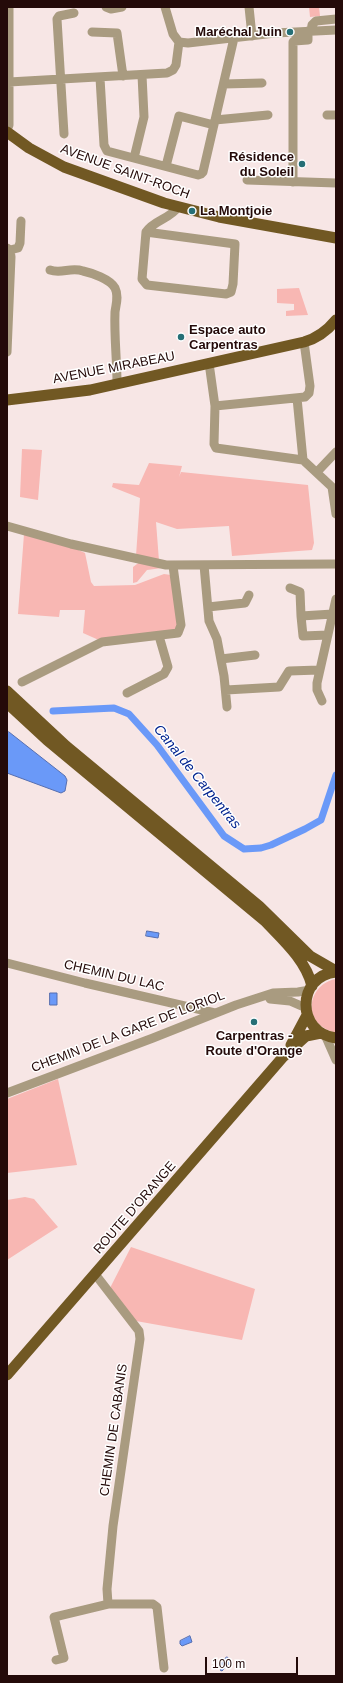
<!DOCTYPE html>
<html>
<head>
<meta charset="utf-8">
<style>
	body { margin:0 }
	#map { position:relative; width:343px; height:1683px; overflow:hidden; background:#f7e6e5; font-family:Arial,sans-serif }
	canvas { display:block }
	.frame { position:absolute; inset:0; border:8px solid #240a09; pointer-events:none }
	.scale { position:absolute; left:205px; top:1657px; width:93px; height:18px; box-sizing:border-box; border:2px solid #240a09; border-top:0; padding-left:5px; font-size:12px; line-height:14px; white-space:nowrap; color:#240a09; -webkit-text-stroke:3px #fff; paint-order:stroke }
</style>
</head>
<body>
<div id="map">
<canvas width="343" height="1683"></canvas>
<div class="frame"></div>
<div class="scale">100 m</div>
</div>
<script>
const context = document.querySelector('canvas').getContext('2d');
context.lineJoin = 'round';
function fill(path, color) { context.fillStyle = color; context.fill(path, 'evenodd'); }
function trace(path, color, width, dash) { context.strokeStyle = color; context.lineWidth = width; context.lineCap = dash ? 'butt' : 'round'; context.setLineDash(dash || []); context.stroke(path); }
function drawText(font, color, halo, rows, align = 'center') {
  context.font = font + ' Arial,sans-serif'; context.lineWidth = 3; context.setLineDash([]); context.textBaseline = 'middle'; context.strokeStyle = halo; context.fillStyle = color; for (const [text, x, y, turn = 0] of rows) {
    context.save(); context.translate(x, y); context.rotate((+turn || 0) * Math.PI / 180); context.textAlign = isNaN(turn) ? turn : align; if (halo) context.strokeText(text, 0, 0); context.fillText(text, 0, 0); context.restore();
  }
}
fill(new Path2D(`
	M309,7H319L320,16L310,17Z
	M299,288L308,315L286,316V311L294,310V304L277,303V289Z
	M22,449L42,450L38,500L20,497Z
	M149,463L182,466L179,477L181,472L308,485L314,543L312,550L232,556L229,526L177,529L156,522L159,561L136,556L140,498L112,487L113,483L139,485Z
	M24,534L70,546L85,553L91,582L94,586L135,585L164,574L171,575L179,625L177,631L101,641L83,633L85,610H60L59,617L18,614Z
	M141,561L162,568L147,570L137,582L133,583V567Z
	M336,979V1033C330,1031 324,1029 319,1024C303,1008 315,982 336,979Z
	M58,1079L77,1165L7,1173V1099Z
	M25,1197L34,1199L58,1227L7,1260V1200Z
	M131,1247L255,1289L242,1340L136,1321L110,1288Z`), '#f8b7b3');
const water = new Path2D(`
	M9,732L65,776L67,780L65,791L61,793L7,773V733Z
	M147,931L159,933L158,938L146,936Z
	M50,993H57V1005H50Z
	M190,1636L192,1642L182,1646L180,1644V1641Z
	M227,1657L232,1661L222,1671L220,1670L222,1668L219,1665Z`);
fill(water, '#6a99f8');
trace(water, '#556eb0', 1);
trace(new Path2D(`
	M53,711L114,708L129,714L157,745L224,836L244,849L261,848L271,845L305,829L321,820L336,775`), '#6a99f8', 7);
trace(new Path2D(`
	M106,7L111,9L122,7
	M165,7L173,34L179,42
	M249,7L252,36
	M311,31L312,25L316,21L336,19
	M92,32L117,33L123,76
	M179,42L188,43L275,33L336,30
	M100,78L104,145L107,151L198,175L201,174L203,172L234,38
	M9,82L167,73L173,70L176,65L179,42
	M224,84L262,83
	M327,115H336
	M215,120L268,115
	M7,130L9,125V7
	M64,134L57,19L59,16L74,13
	M134,158L144,117L142,75
	M166,166L179,116L214,125
	M247,180L336,183
	M293,182V42L294,41L308,40V31
	M146,232L235,244L233,284L231,292L226,294L147,285L142,279Z
	M146,232C154,220 170,219 178,207
	M7,248L10,250L11,257L7,352
	M10,250L18,248L20,243L21,221
	M50,270C61,274 71,267 83,271C92,273 110,279 115,288C119,296 116,304 115,312C114,336 117,360 117,383
	M209,363L215,406L214,444L216,448L303,460
	M297,398L303,460L332,487L336,514
	M215,406L305,397L309,393L310,386L304,342
	M317,472L336,452
	M7,526L71,544L166,565L336,564
	M204,565L209,621L217,639L224,676L227,707
	M290,588L300,592L301,616
	M208,607L245,603L249,595
	M328,635L303,636L301,616L333,614
	M221,659L255,655
	M22,682L102,642L178,633L181,625L173,566
	M226,690L279,687L289,671L319,670
	M127,693L164,674L168,667L159,636
	M322,701L317,690V683L336,599
	M7,963L85,983L215,1013
	M270,999L290,1001L306,1008
	M325,1035L336,1060
	M7,1093L153,1038L236,1005L273,993L298,992L310,990
	M108,1604H153L157,1607L164,1668
	M56,1660L64,1658L54,1617L108,1604L107,1589L113,1526L140,1339L139,1331L95,1274`), '#a99b80', 9);
trace(new Path2D(`
	M7,132L29,148L64,167L164,203L219,217L336,238
	M7,400L90,390L304,342C318,338 327,331 336,320
	M7,691L66,746L259,906L310,956L336,971
	M7,703L47,740L265,921C282,939 306,960 312,986
	M336,972C296,976 296,1033 336,1038
	M291,1045L307,1015
	M7,1375L283,1057L306,1036L321,1033`), '#715823', 11);
for (const [x, y, r, color] of [
	[290,32,4,"#256f76"],
	[302,164,4,"#256f76"],
	[192,211,4,"#256f76"],
	[181,337,4,"#256f76"],
	[254,1022,4,"#256f76"]
]) { const dot = new Path2D(); dot.arc(x, y, r, 0, 2 * Math.PI); context.fillStyle = color; context.fill(dot); trace(dot, '#fff', 1.5); }
drawText('bold 13px', '#240a09', '#fff', [
	["Maréchal Juin",282,32],
	["Résidence",294,157],
	["du Soleil",294,172],
	["La Montjoie",200,211,"left"],
	["Espace auto",189,330,"left"],
	["Carpentras",189,345,"left"],
	["Carpentras -",254,1036,"center"],
	["Route d'Orange",254,1051,"center"]
], 'right');
drawText('13px', '#240a09', '#fff', [
	["AVENUE SAINT-ROCH",125,172,20],
	["AVENUE MIRABEAU",114,368,-11],
	["CHEMIN DU LAC",114,976,13],
	["CHEMIN DE LA GARE DE LORIOL",128,1032,-21],
	["ROUTE D'ORANGE",135,1208,-49],
	["CHEMIN DE CABANIS",114,1430,-82]
]);
drawText('italic 14px', '#00238f', '#fff', [
	["Canal de Carpentras",197,777,51]
]);
</script>
</body>
</html>
